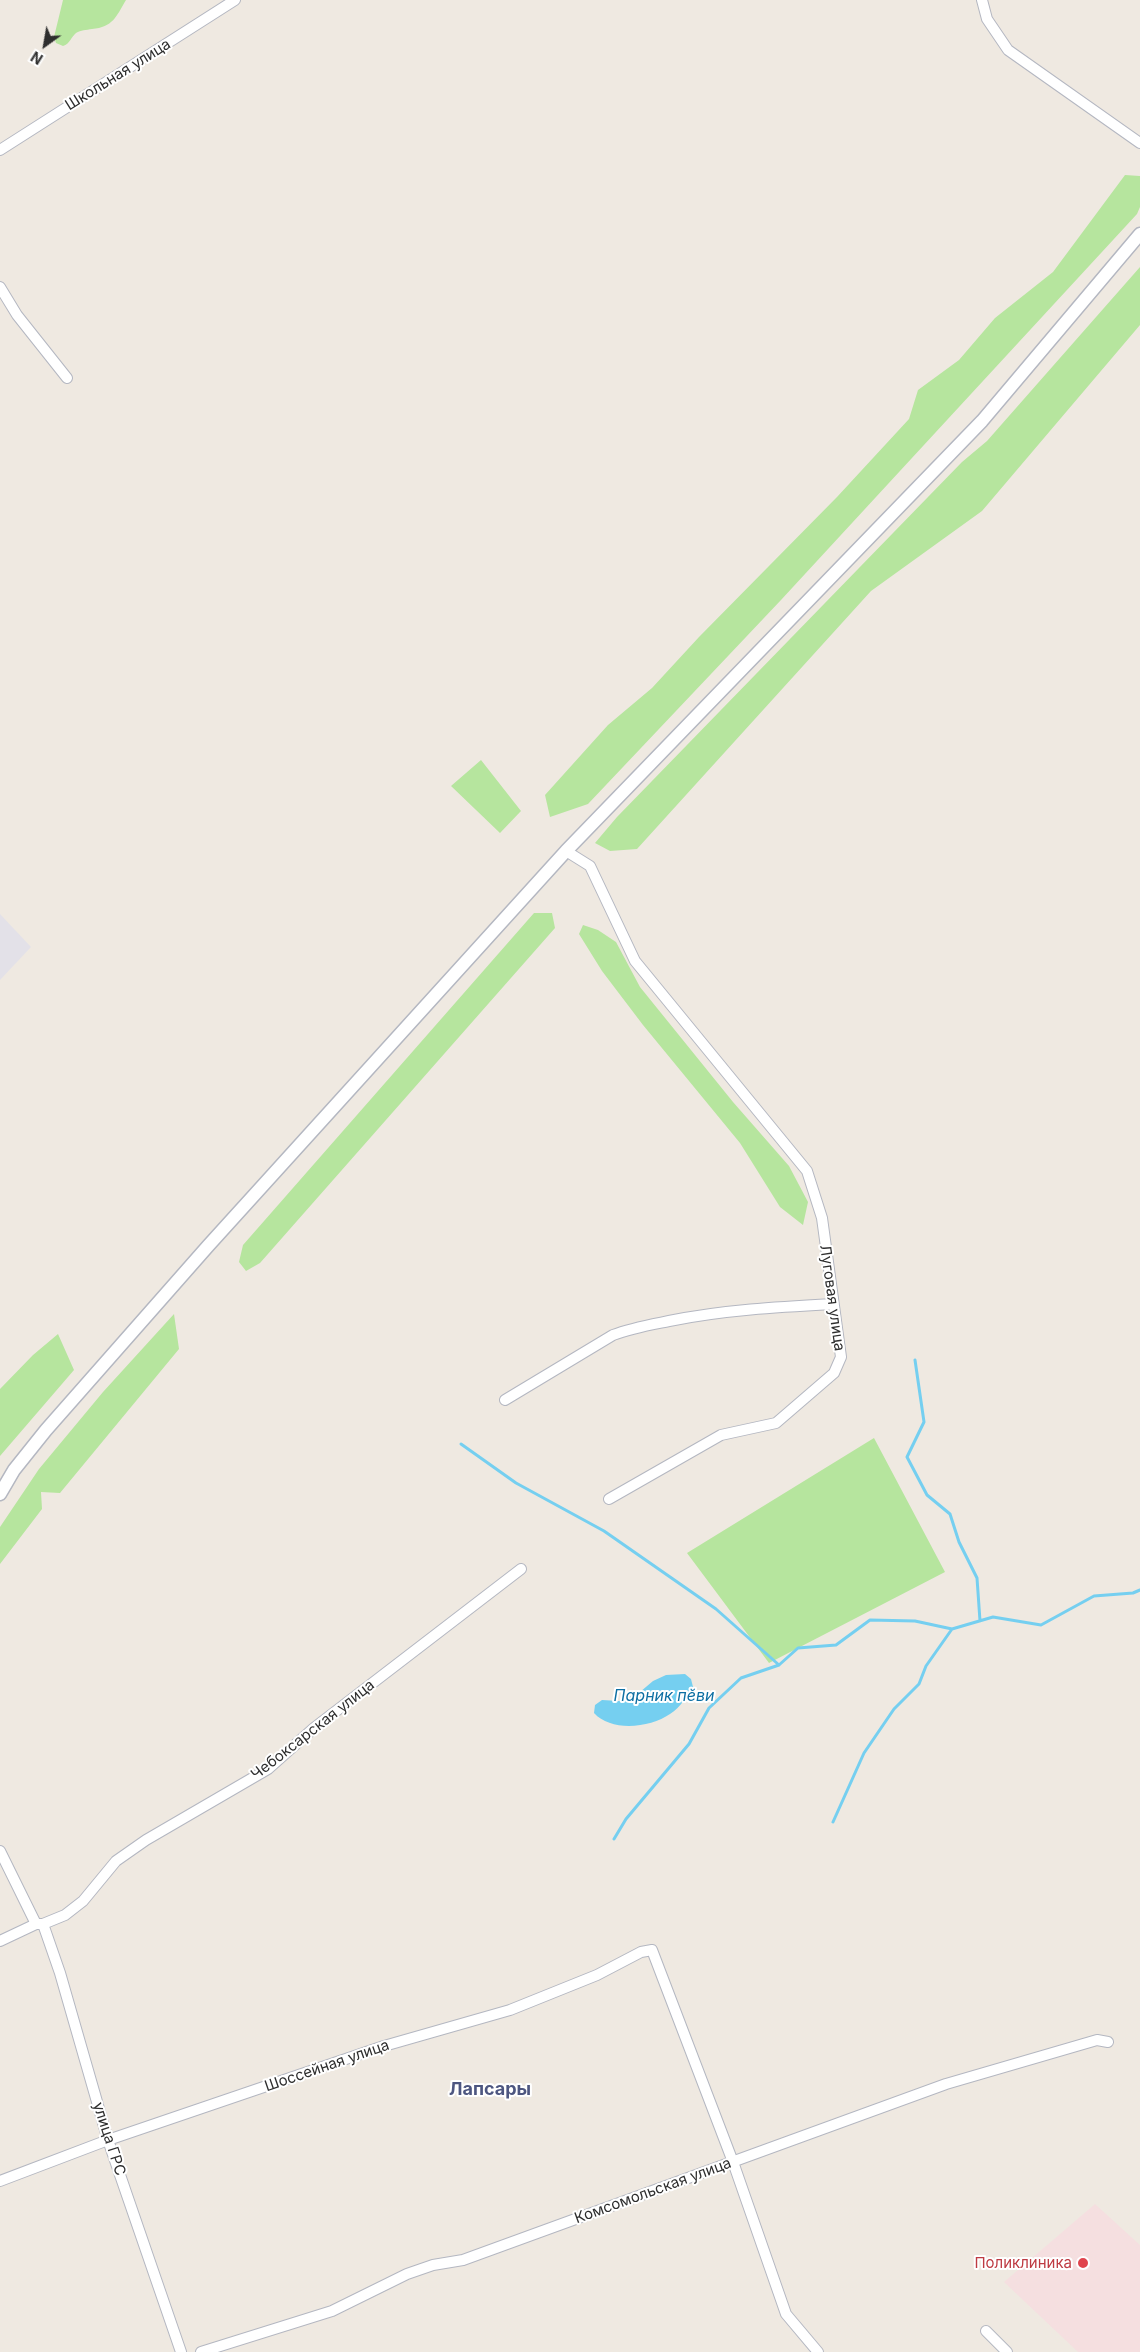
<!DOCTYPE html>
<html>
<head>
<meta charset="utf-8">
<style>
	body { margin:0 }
	#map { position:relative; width:1140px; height:2352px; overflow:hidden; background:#efe9e1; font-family:Inter,sans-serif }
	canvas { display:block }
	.north { position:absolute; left:20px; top:20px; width:50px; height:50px; -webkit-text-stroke:4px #fff; paint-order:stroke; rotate:212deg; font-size:14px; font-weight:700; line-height:20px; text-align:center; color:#2e2e2e }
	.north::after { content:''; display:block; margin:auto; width:18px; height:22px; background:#2e2e2e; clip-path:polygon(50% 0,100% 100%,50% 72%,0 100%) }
</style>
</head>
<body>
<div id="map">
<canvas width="1140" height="2352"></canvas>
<div class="north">N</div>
</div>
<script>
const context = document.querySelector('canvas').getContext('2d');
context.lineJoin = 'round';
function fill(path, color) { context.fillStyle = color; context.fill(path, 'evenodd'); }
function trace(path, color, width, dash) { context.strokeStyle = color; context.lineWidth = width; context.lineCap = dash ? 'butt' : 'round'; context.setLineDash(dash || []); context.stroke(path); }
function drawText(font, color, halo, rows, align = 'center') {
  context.font = font + ' Inter,sans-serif'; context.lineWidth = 4; context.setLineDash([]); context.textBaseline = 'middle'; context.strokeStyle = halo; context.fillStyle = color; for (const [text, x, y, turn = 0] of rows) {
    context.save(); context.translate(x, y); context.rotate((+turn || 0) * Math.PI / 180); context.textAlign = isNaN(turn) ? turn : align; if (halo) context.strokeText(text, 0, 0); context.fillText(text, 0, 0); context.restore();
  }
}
fill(new Path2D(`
	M0,914L31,947L0,980Z`), '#e3e1e8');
fill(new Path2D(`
	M1095,2204L1140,2245V2352H1078L1004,2282Z`), '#f5dfe0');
fill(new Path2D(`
	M63,0H126C116,17 113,27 92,29C86,30 81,30 76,33C71,37 70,44 63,46L56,43L54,37Z
	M1125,175L1140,176V207L1137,214L781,600L588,804L550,817L545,795L608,725L652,688L699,637L837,497L909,419L918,390L959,360L995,318L1053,272Z
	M1140,267V325L982,511L871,591L637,849L610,851L595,843L617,817L962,462L987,441Z
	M481,760L521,811L500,833L451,786Z
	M534,913H552L555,928L260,1263L246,1271L239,1262L243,1245Z
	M583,925L598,930L616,942L640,987L733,1102L789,1166L808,1202L803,1225L780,1207L740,1143L643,1025L602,971L579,934Z
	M174,1314L179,1349L60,1493L41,1492L42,1509L0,1564V1527L39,1469L103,1392Z
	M58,1334L74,1370L0,1456V1389L33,1355Z
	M874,1438L945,1572L769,1663L687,1553Z`), '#b6e59e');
fill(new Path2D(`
	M685,1674L691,1679L693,1687C686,1697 681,1707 670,1714C650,1728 611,1732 594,1713L595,1705L602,1700L619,1701L640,1692L653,1681L666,1675Z`), '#75cff0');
trace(new Path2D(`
	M915,1360L924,1422L907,1457L927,1495L950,1514L959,1542L977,1578L980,1621
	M461,1444L516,1483L604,1531L716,1609L779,1665L798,1648L836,1645L870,1620L915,1621L952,1629L993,1617L1041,1625L1094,1596L1133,1593L1140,1590
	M833,1822L864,1753L894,1709L919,1684L926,1666L952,1629
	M614,1839L626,1819L689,1744L709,1708L741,1678L779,1665`), '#75cff0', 3);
const minor = new Path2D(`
	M982,0L987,19L1008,50L1140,143
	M0,150L235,0
	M0,287L17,315L67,378
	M566,851L590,866L635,961L807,1171L822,1218L841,1357L834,1373L776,1423L721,1435L609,1499
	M505,1400L613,1335C631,1328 649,1325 669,1321C723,1310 778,1307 833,1304
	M0,1851L36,1924
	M43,1924L60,1973L108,2140L181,2352
	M0,1941L36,1924H43L65,1915L83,1901L116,1861L146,1840L268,1769L314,1728L521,1569
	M0,2181L108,2140L384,2046L510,2010L597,1975L641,1952L652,1950L733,2162L786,2314L818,2352
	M986,2331L1007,2352
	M201,2352L332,2311L407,2274L433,2265L463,2260L946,2084L1097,2040L1108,2042`);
const tertiary = new Path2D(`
	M0,1494L14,1470L46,1430L208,1246L566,851L982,421L1140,234`);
trace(minor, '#b4b7c1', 12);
trace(tertiary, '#b4b7c1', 15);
trace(minor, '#fff', 10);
trace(tertiary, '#fff', 12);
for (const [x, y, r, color] of [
	[1083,2263,6,"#e0444e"]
]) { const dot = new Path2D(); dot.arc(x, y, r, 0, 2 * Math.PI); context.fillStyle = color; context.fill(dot); trace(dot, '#fff', 2); }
drawText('15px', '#2e2e2e', '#fff', [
	["Школьная улица",118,75,-32],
	["Луговая улица",832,1298,82],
	["Чебоксарская улица",313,1730,-38],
	["Шоссейная улица",327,2066,-19],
	["улица ГРС",109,2139,72],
	["Комсомольская улица",653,2191,-20]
]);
drawText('15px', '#be3a42', '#fff', [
	["Поликлиника",1072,2263]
], 'right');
drawText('italic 16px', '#0d6fa3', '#fff', [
	["Парник пӗви",664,1696]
]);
drawText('bold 18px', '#4d5680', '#fff', [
	["Лапсары",490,2090]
]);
</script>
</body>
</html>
